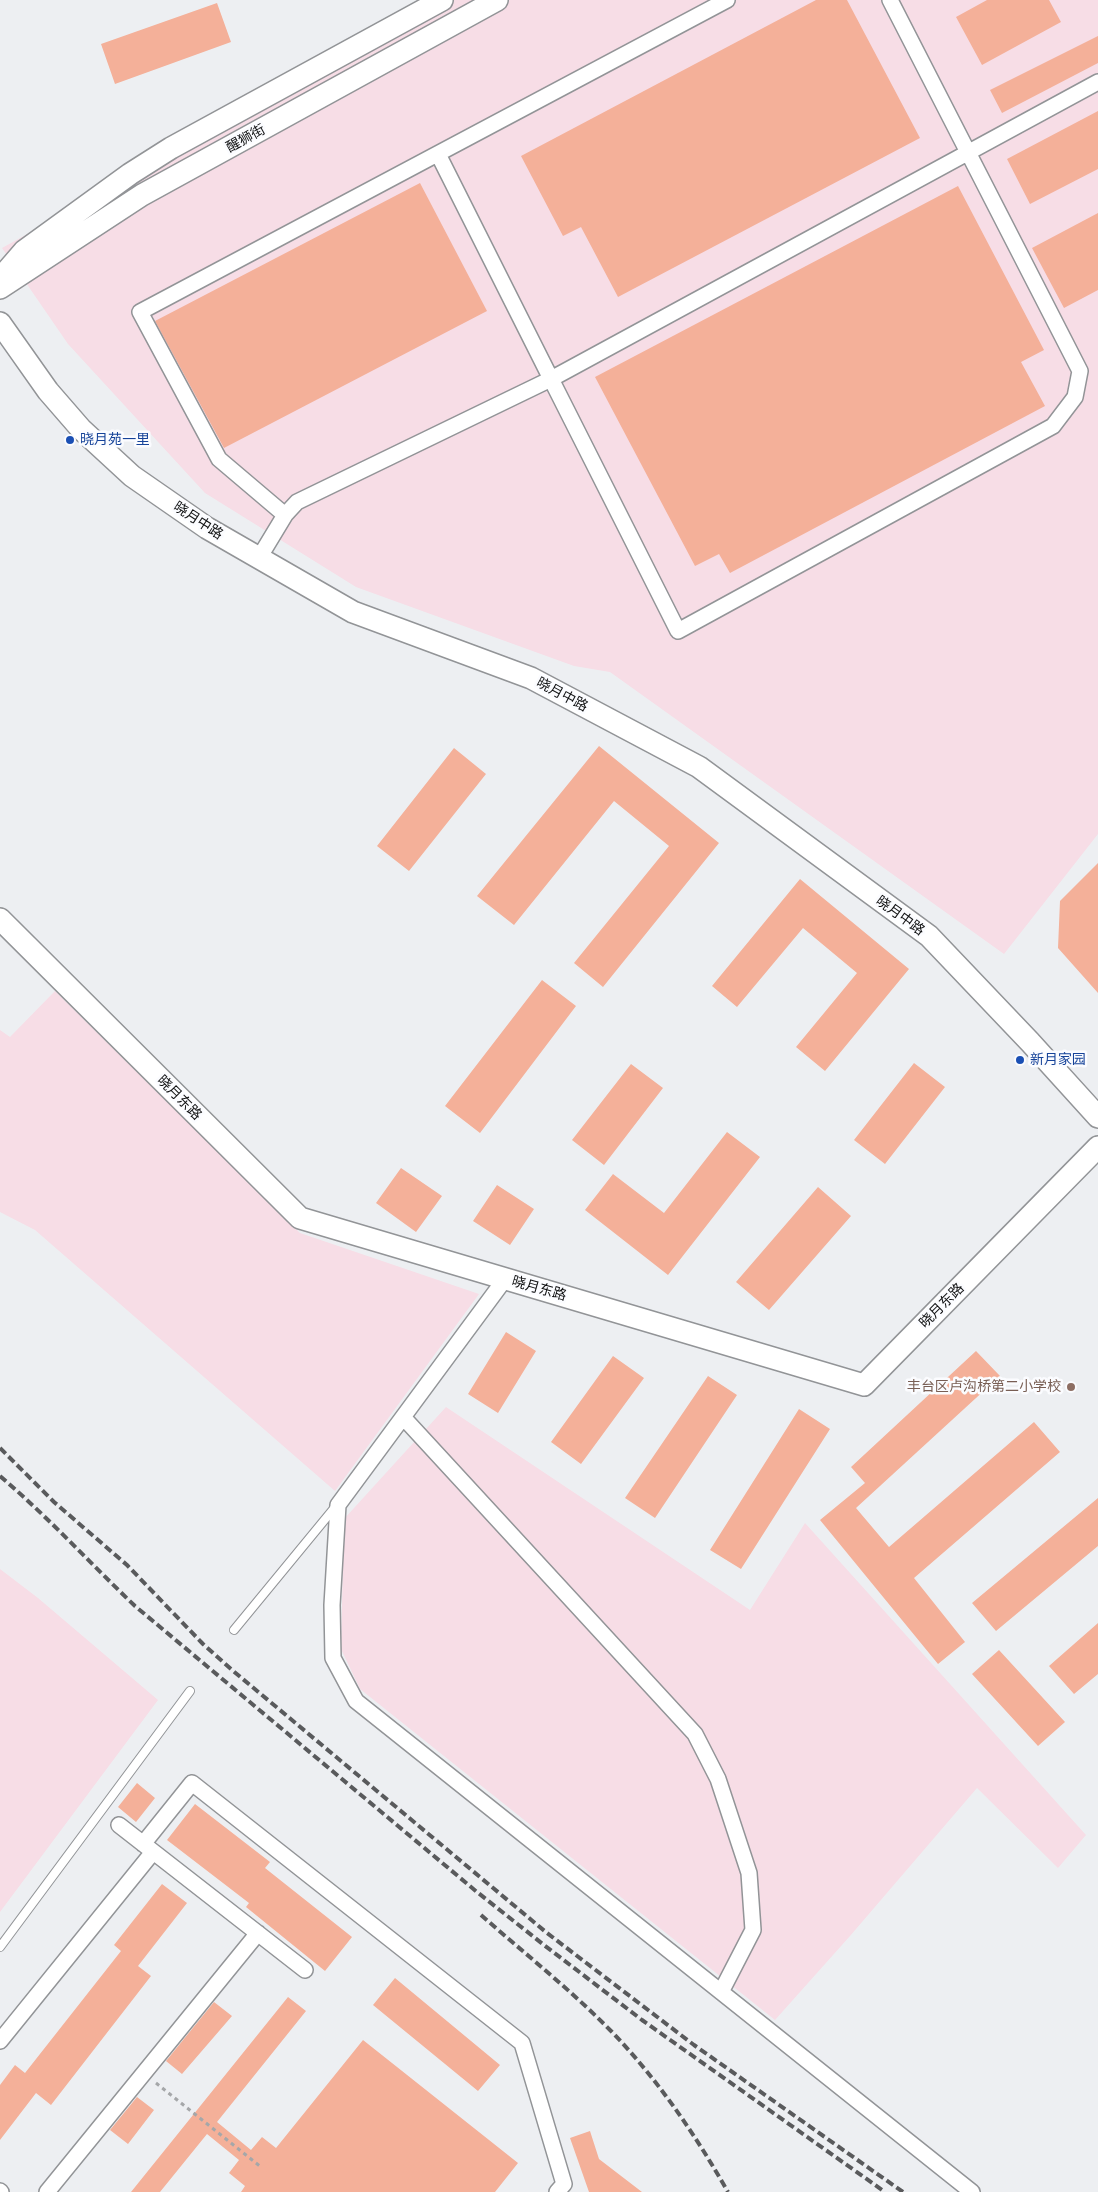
<!DOCTYPE html>
<html>
<head>
<meta charset="utf-8">
<style>
	body { margin:0 }
	canvas { display:block; background:#edeff2 }
</style>
</head>
<body>
<canvas width="1098" height="2192"></canvas>
<script>
const context = document.querySelector('canvas').getContext('2d');
context.lineJoin = 'round';
function fill(path, color) { context.fillStyle = color; context.fill(path, 'evenodd'); }
function trace(path, color, width, dash) { context.strokeStyle = color; context.lineWidth = width; context.lineCap = dash ? 'butt' : 'round'; context.setLineDash(dash || []); context.stroke(path); }
function drawText(font, color, halo, rows, align = 'center') {
  context.font = font + ' "Fira Sans Condensed","Noto Sans SC",sans-serif'; context.lineWidth = 5; context.setLineDash([]); context.textBaseline = 'middle'; context.strokeStyle = halo; context.fillStyle = color; for (const [text, x, y, turn = 0] of rows) {
    context.save(); context.translate(x, y); context.rotate((+turn || 0) * Math.PI / 180); context.textAlign = isNaN(turn) ? turn : align; if (halo) context.strokeText(text, 0, 0); context.fillText(text, 0, 0); context.restore();
  }
}
fill(new Path2D(`
	M450,0H1098V834L1004,954L610,672L574,666L356,587L205,493L68,344L2,248Z
	M55,991L300,1233L479,1294L335,1491L35,1230L0,1212V1030L10,1037Z
	M446,1407L750,1610L805,1523L1086,1835L1058,1868L977,1788L850,1936L775,2020L360,1689L341,1649L344,1519Z
	M0,1569L38,1598L158,1700L0,1912Z`), '#f7dde6');
fill(new Path2D(`
	M816,0H847L920,138L618,297L581,227L563,236L521,156Z
	M987,0H1049L1061,22L982,65L956,17Z
	M217,3L231,42L115,84L101,44Z
	M1098,36V63L1002,113L990,90Z
	M1098,111V169L1030,204L1007,159Z
	M420,183L487,311L224,448L155,321Z
	M958,186L1044,350L1021,362L1045,406L730,573L719,554L695,566L595,377Z
	M1098,213V290L1064,308L1032,248Z
	M599,746L719,843L603,987L574,963L669,846L614,801L514,925L477,896Z
	M454,748L486,774L409,871L377,846Z
	M1098,863V993L1058,948L1060,901Z
	M800,879L909,969L825,1071L796,1047L857,973L803,928L737,1007L712,986Z
	M542,980L576,1006L480,1133L445,1106Z
	M914,1063L945,1087L885,1164L854,1140Z
	M631,1064L663,1088L604,1165L572,1140Z
	M727,1132L760,1157L668,1275L585,1210L613,1174L664,1213Z
	M401,1168L442,1196L416,1232L376,1203Z
	M497,1185L534,1209L510,1245L473,1221Z
	M818,1187L851,1216L769,1310L736,1282Z
	M506,1332L536,1351L498,1413L468,1394Z
	M976,1351L1000,1376L856,1508L889,1547L1034,1422L1060,1452L914,1578L965,1642L938,1664L820,1520L865,1483L851,1467Z
	M613,1356L644,1378L581,1464L551,1442Z
	M708,1376L737,1395L655,1518L625,1498Z
	M799,1409L830,1429L741,1569L710,1550Z
	M1098,1498V1546L996,1631L972,1603Z
	M1098,1623V1674L1074,1694L1049,1666Z
	M999,1650L1065,1722L1038,1746L972,1674Z
	M137,1783L155,1798L136,1822L118,1807Z
	M195,1804L270,1862L265,1868L352,1937L325,1971L246,1907L249,1903L167,1840Z
	M162,1884L187,1903L138,1966L151,1976L51,2105L36,2093L0,2140V2085L15,2065L25,2073L121,1951L114,1945Z
	M395,1978L500,2065L478,2091L373,2005Z
	M288,1997L306,2011L217,2122L251,2150L262,2137L276,2148L363,2040L518,2163L495,2192H241L245,2186L229,2173L239,2160L207,2134L160,2192H131Z
	M214,2002L232,2016L182,2074L166,2061Z
	M137,2097L154,2110L128,2144L110,2130Z
	M590,2131L599,2159L642,2192H589L570,2138Z`), '#f4b099');
const lane = new Path2D(`
	M234,1630L336,1506
	M0,1947L190,1691`);
const street = new Path2D(`
	M890,0L1080,371L1075,397L1053,426L678,631L551,379L1098,82
	M285,515L297,502L551,379L438,154
	M259,558L285,515L219,459L140,312L727,0
	M505,1279L338,1505L332,1605L333,1658L356,1701L972,2192
	M403,1417L695,1734L718,1779L749,1873L753,1930L721,1992
	M119,1825L305,1970
	M143,1844L192,1783L522,2043L564,2184L557,2192
	M0,2041L153,1852
	M0,2191L1,2192
	M47,2192L258,1933`);
const secondary = new Path2D(`
	M0,279L24,251L130,174L171,148L442,0
	M0,288L142,195L497,0
	M0,323L48,391L81,429L132,476L207,528L353,612L531,678L699,767L929,936L1030,1042L1098,1117
	M0,919L300,1218L864,1385L1098,1147`);
trace(lane, '#929497', 10);
trace(street, '#929497', 18);
trace(secondary, '#929497', 24);
trace(new Path2D(`
	M156,2083L261,2167`), '#a5a7a9', 3, [4, 4]);
trace(lane, '#fff', 8);
trace(street, '#fff', 15);
trace(secondary, '#fff', 21);
trace(new Path2D(`
	M0,1448L54,1502L127,1565L203,1644L232,1670L547,1933L694,2045L903,2192
	M0,1476C48,1517 90,1563 135,1606L477,1892L544,1945L642,2020L885,2192
	M481,1915C524,1953 571,1990 612,2032C658,2080 695,2134 728,2192`), '#595a5c', 4, [8, 4]);
for (const [x, y, r, color] of [
	[70,440,5,"#1a4fb4"],
	[1020,1060,5,"#1a4fb4"],
	[1071,1387,5,"#8d6e63"]
]) { const dot = new Path2D(); dot.arc(x, y, r, 0, 2 * Math.PI); context.fillStyle = color; context.fill(dot); trace(dot, '#fbfcff', 2); }
drawText('14px', '#0f1011', '#fbfcff', [
	["醒狮街",246,139,-29],
	["晓月中路",198,521,33],
	["晓月中路",562,695,28],
	["晓月中路",900,916,36],
	["晓月东路",179,1098,45],
	["晓月东路",539,1289,16],
	["晓月东路",942,1306,-45]
]);
drawText('14px', '#164399', '#fbfcff', [
	["晓月苑一里",80,440],
	["新月家园",1030,1060]
], 'left');
drawText('14px', '#785e54', '#fbfcff', [
	["丰台区卢沟桥第二小学校",1061,1387]
], 'right');
</script>
</body>
</html>
